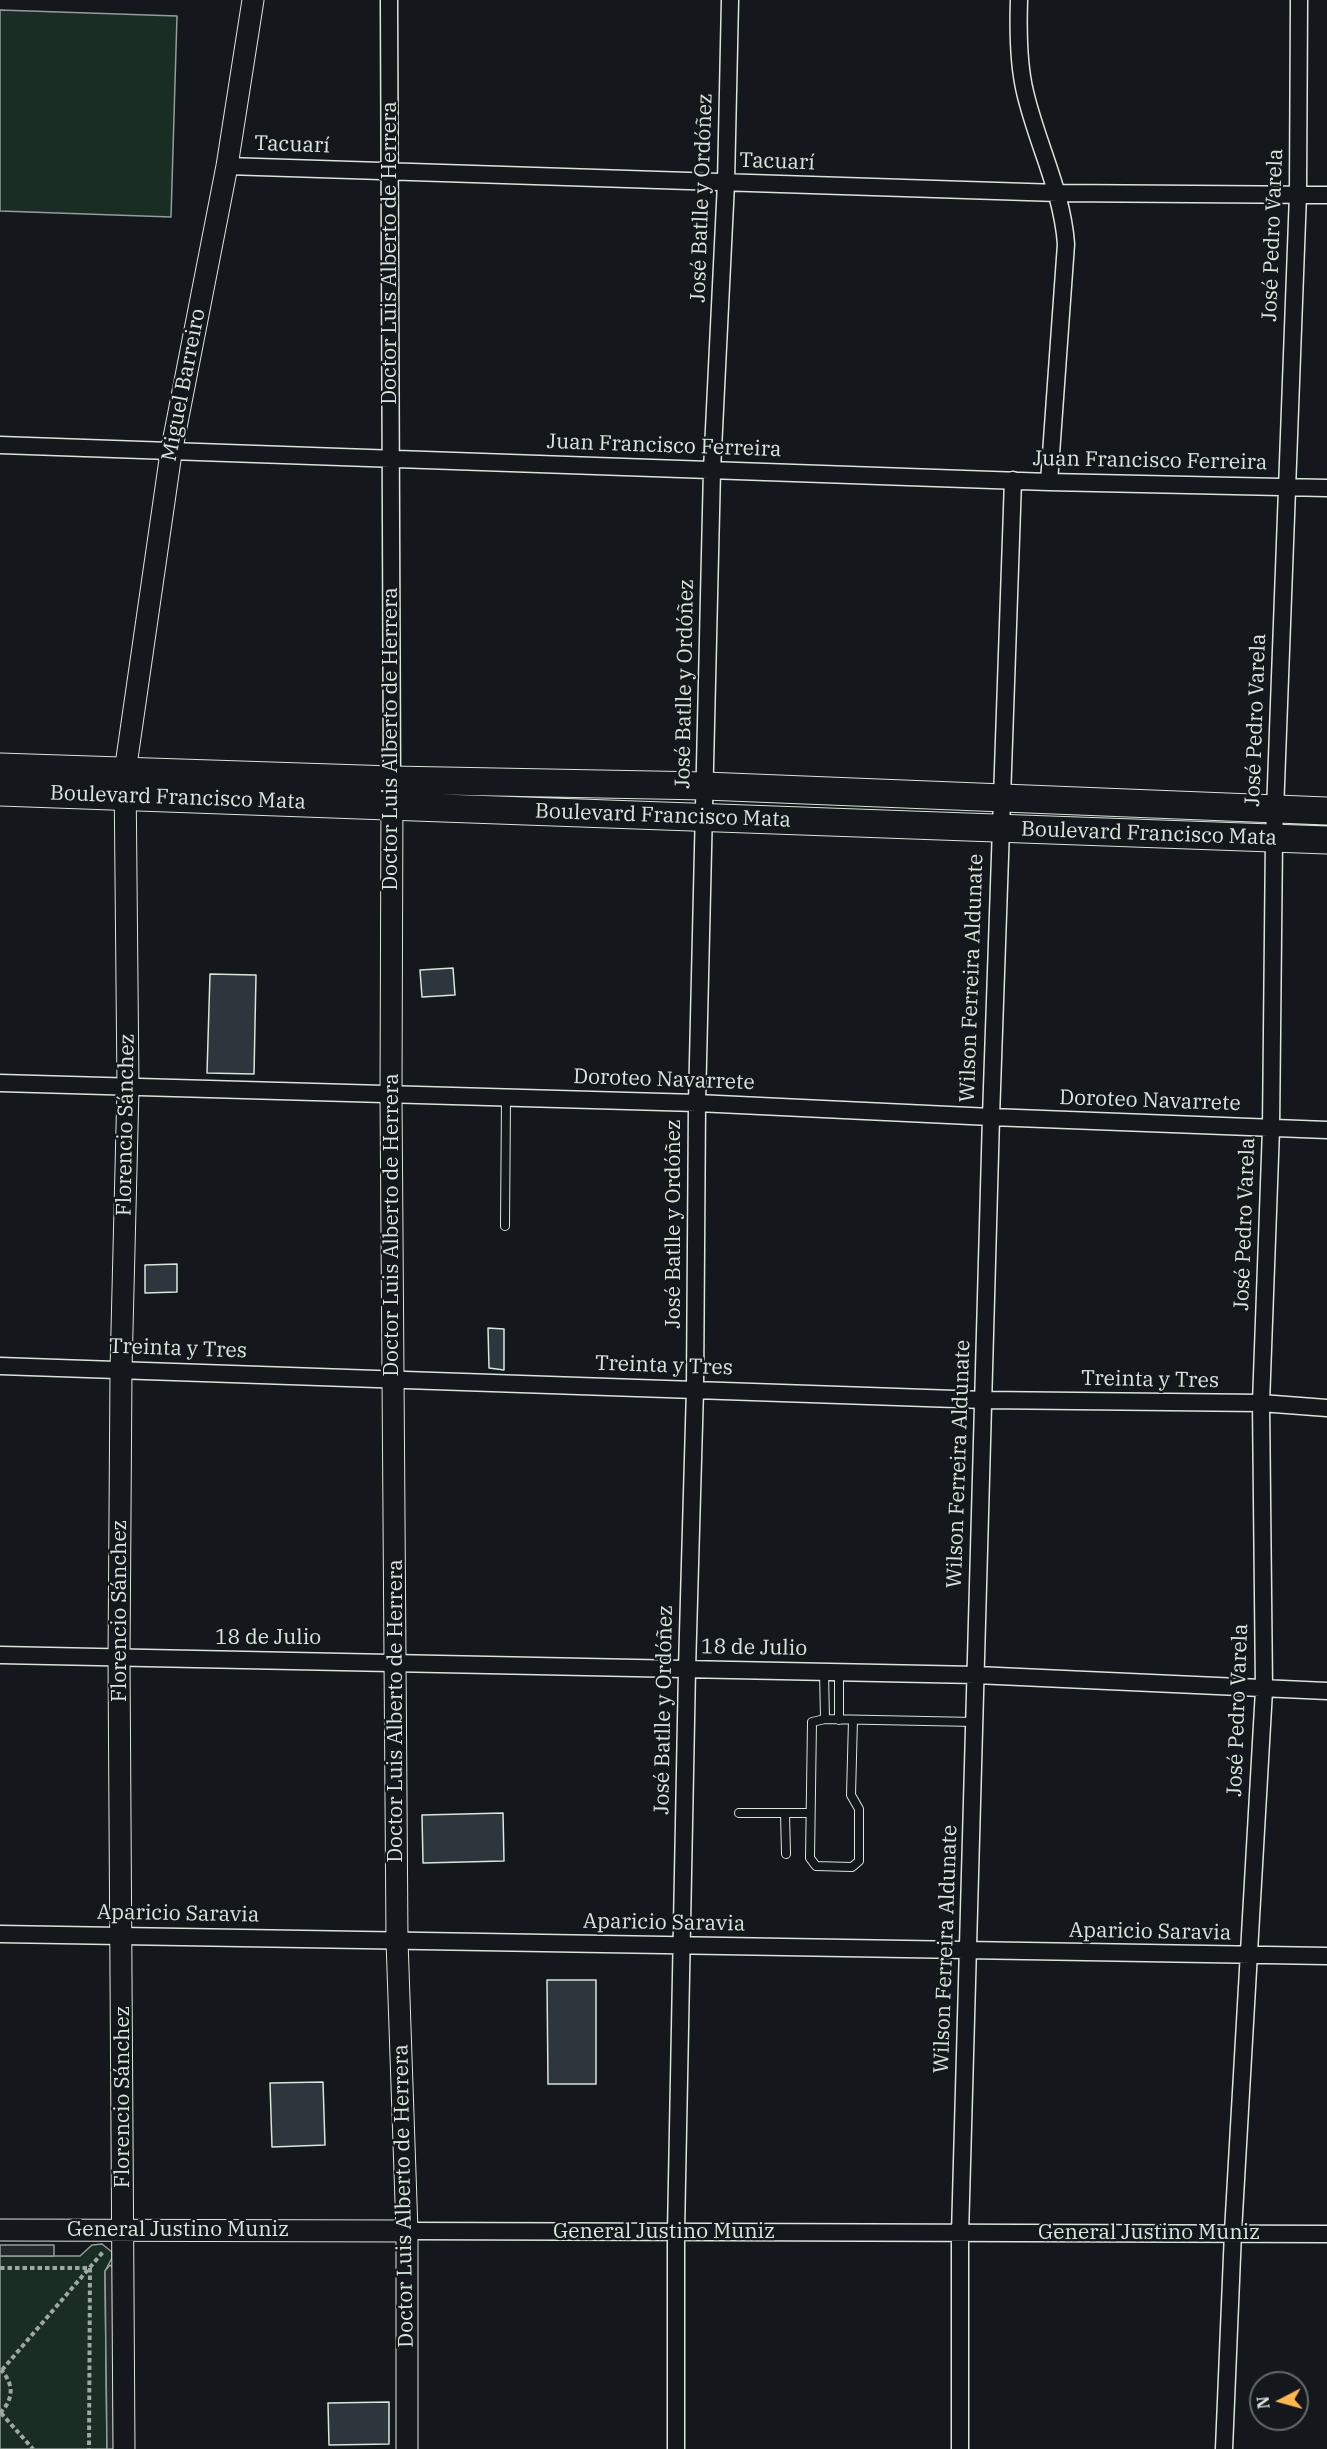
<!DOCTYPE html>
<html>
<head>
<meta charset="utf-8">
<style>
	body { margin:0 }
	#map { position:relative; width:1327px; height:2449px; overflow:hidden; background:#14181c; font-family:"IBM Plex Serif",serif }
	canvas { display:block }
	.north { position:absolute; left:1249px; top:2371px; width:60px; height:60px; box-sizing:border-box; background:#14181c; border:2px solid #626a69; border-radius:50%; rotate:264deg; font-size:16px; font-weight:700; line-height:24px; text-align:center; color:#d8e6dc }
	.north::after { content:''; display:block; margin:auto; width:21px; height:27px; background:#ffb74d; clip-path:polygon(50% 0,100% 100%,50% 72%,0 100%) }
</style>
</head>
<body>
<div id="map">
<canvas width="1327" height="2449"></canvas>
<div class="north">N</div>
</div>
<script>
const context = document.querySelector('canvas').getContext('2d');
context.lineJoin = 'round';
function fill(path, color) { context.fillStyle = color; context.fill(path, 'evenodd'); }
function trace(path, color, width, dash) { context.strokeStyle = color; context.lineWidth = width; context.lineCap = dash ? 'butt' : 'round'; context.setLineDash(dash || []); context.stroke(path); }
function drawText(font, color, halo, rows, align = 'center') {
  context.font = font + ' "IBM Plex Serif",serif'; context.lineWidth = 4.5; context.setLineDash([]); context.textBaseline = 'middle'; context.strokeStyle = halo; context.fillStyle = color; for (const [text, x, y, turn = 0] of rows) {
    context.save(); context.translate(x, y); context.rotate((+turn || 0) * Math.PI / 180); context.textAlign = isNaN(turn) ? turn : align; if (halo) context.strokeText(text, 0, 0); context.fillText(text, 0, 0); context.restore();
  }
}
const green = new Path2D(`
	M0,10L177,16L171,217L0,211Z
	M102,2244L112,2252V2258L105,2271L107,2449H0V2256H80L92,2245Z`);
fill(green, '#1a2d24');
trace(green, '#939e99', 1.5);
const parking = new Path2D(`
	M0,2245H54V2256H0Z
	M110,2265L114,2268L115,2449H107L105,2271Z`);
fill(parking, '#24282b');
trace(parking, '#939e99', 1.5);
const building = new Path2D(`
	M453,968L455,995L422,997L420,970Z
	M210,974L256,975L254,1074L207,1073Z
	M177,1264V1292L145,1293V1265Z
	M488,1328L504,1329V1370L489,1368Z
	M503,1813L504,1861L423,1863L422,1815Z
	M547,1980H596V2084H548Z
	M323,2082L325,2145L272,2147L270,2083Z
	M389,2402V2444L329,2445L328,2403Z`);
fill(building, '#2c363c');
trace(building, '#d8e6dc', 1.5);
const service = new Path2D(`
	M505,1226L506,1098
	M824,1672L825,1719
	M839,1672V1720
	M853,1720L851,1795L859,1809V1861L852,1867L816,1866L810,1858L812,1722L825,1719L975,1722
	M739,1813H810
	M785,1813L786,1854`);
const minor = new Path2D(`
	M389,0L392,780
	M1019,0C1018,30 1018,63 1025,92C1037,144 1062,190 1066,244L1049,482
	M227,166L1058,193L1327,195
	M0,445L1049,482L1327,488
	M0,1083L697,1103L991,1117L1327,1130
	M0,1366L984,1400L1261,1403L1327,1408
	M0,1655L976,1675L1327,1691
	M0,1934L1327,1956
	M407,2231L1327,2234
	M676,2449V2232L687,1669L695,1389L697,1103L712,470L726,183L730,0
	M960,2449V2234L991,1117L1013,480
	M1224,2449L1233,2232L1264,1690L1261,1403L1271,1129L1274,838L1298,194L1299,0`);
const tertiary = new Path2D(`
	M392,791L391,1095L397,1940L407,2231V2449
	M0,2230L407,2231
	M124,2449L119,1659L121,1370L128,1088L125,772L171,453L227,166L253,0`);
const primary = new Path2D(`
	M0,767L392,780L705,786L1327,811
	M0,792L1327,840`);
trace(service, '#d8e6dc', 10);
trace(minor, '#d8e6dc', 19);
trace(tertiary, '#d8e6dc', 23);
trace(primary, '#d8e6dc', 29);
trace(new Path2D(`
	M0,2268H90L89,2449
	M2,2370L103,2252
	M0,2413C14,2399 14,2384 1,2370
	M1,2413L33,2449`), '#9da8a2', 4, [4.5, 3]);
trace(service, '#14181c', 8);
trace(minor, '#14181c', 16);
trace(tertiary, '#14181c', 21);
trace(primary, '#14181c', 27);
drawText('21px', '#d8e6dc', '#14181c', [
	["Tacuarí",292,145,2],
	["Tacuarí",777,162,2],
	["José Batlle y Ordóñez",702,198,-88],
	["José Pedro Varela",1273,235,-88],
	["Doctor Luis Alberto de Herrera",390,253,-90],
	["Miguel Barreiro",184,385,-79],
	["Juan Francisco Ferreira",664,446,2],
	["Juan Francisco Ferreira",1150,461,1],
	["José Batlle y Ordóñez",685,684,-89],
	["José Pedro Varela",1256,720,-88],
	["Doctor Luis Alberto de Herrera",391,739,-90],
	["Boulevard Francisco Mata",178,798,2],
	["Boulevard Francisco Mata",663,816,2],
	["Boulevard Francisco Mata",1149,834,2],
	["Wilson Ferreira Aldunate",972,978,-88],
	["Doroteo Navarrete",664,1080,2],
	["Doroteo Navarrete",1150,1101,2],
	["Florencio Sánchez",126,1125,-89],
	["José Batlle y Ordóñez",674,1224,-90],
	["José Pedro Varela",1245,1224,-88],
	["Doctor Luis Alberto de Herrera",392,1225,-90],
	["Treinta y Tres",178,1349,2],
	["Treinta y Tres",664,1366,2],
	["Treinta y Tres",1150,1380,1],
	["Wilson Ferreira Aldunate",959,1464,-88],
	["Florencio Sánchez",120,1611,-90],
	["18 de Julio",268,1638],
	["18 de Julio",754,1648,1],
	["José Batlle y Ordóñez",664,1710,-89],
	["José Pedro Varela",1238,1710,-88],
	["Doctor Luis Alberto de Herrera",396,1711,-90],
	["Aparicio Saravia",178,1914,1],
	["Aparicio Saravia",664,1923,1],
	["Aparicio Saravia",1150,1932,1],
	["Wilson Ferreira Aldunate",946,1949,-88],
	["Florencio Sánchez",123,2097,-90],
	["Doctor Luis Alberto de Herrera",404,2196,-91],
	["General Justino Muniz",178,2230],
	["General Justino Muniz",664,2232],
	["General Justino Muniz",1149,2233]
]);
</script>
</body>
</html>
